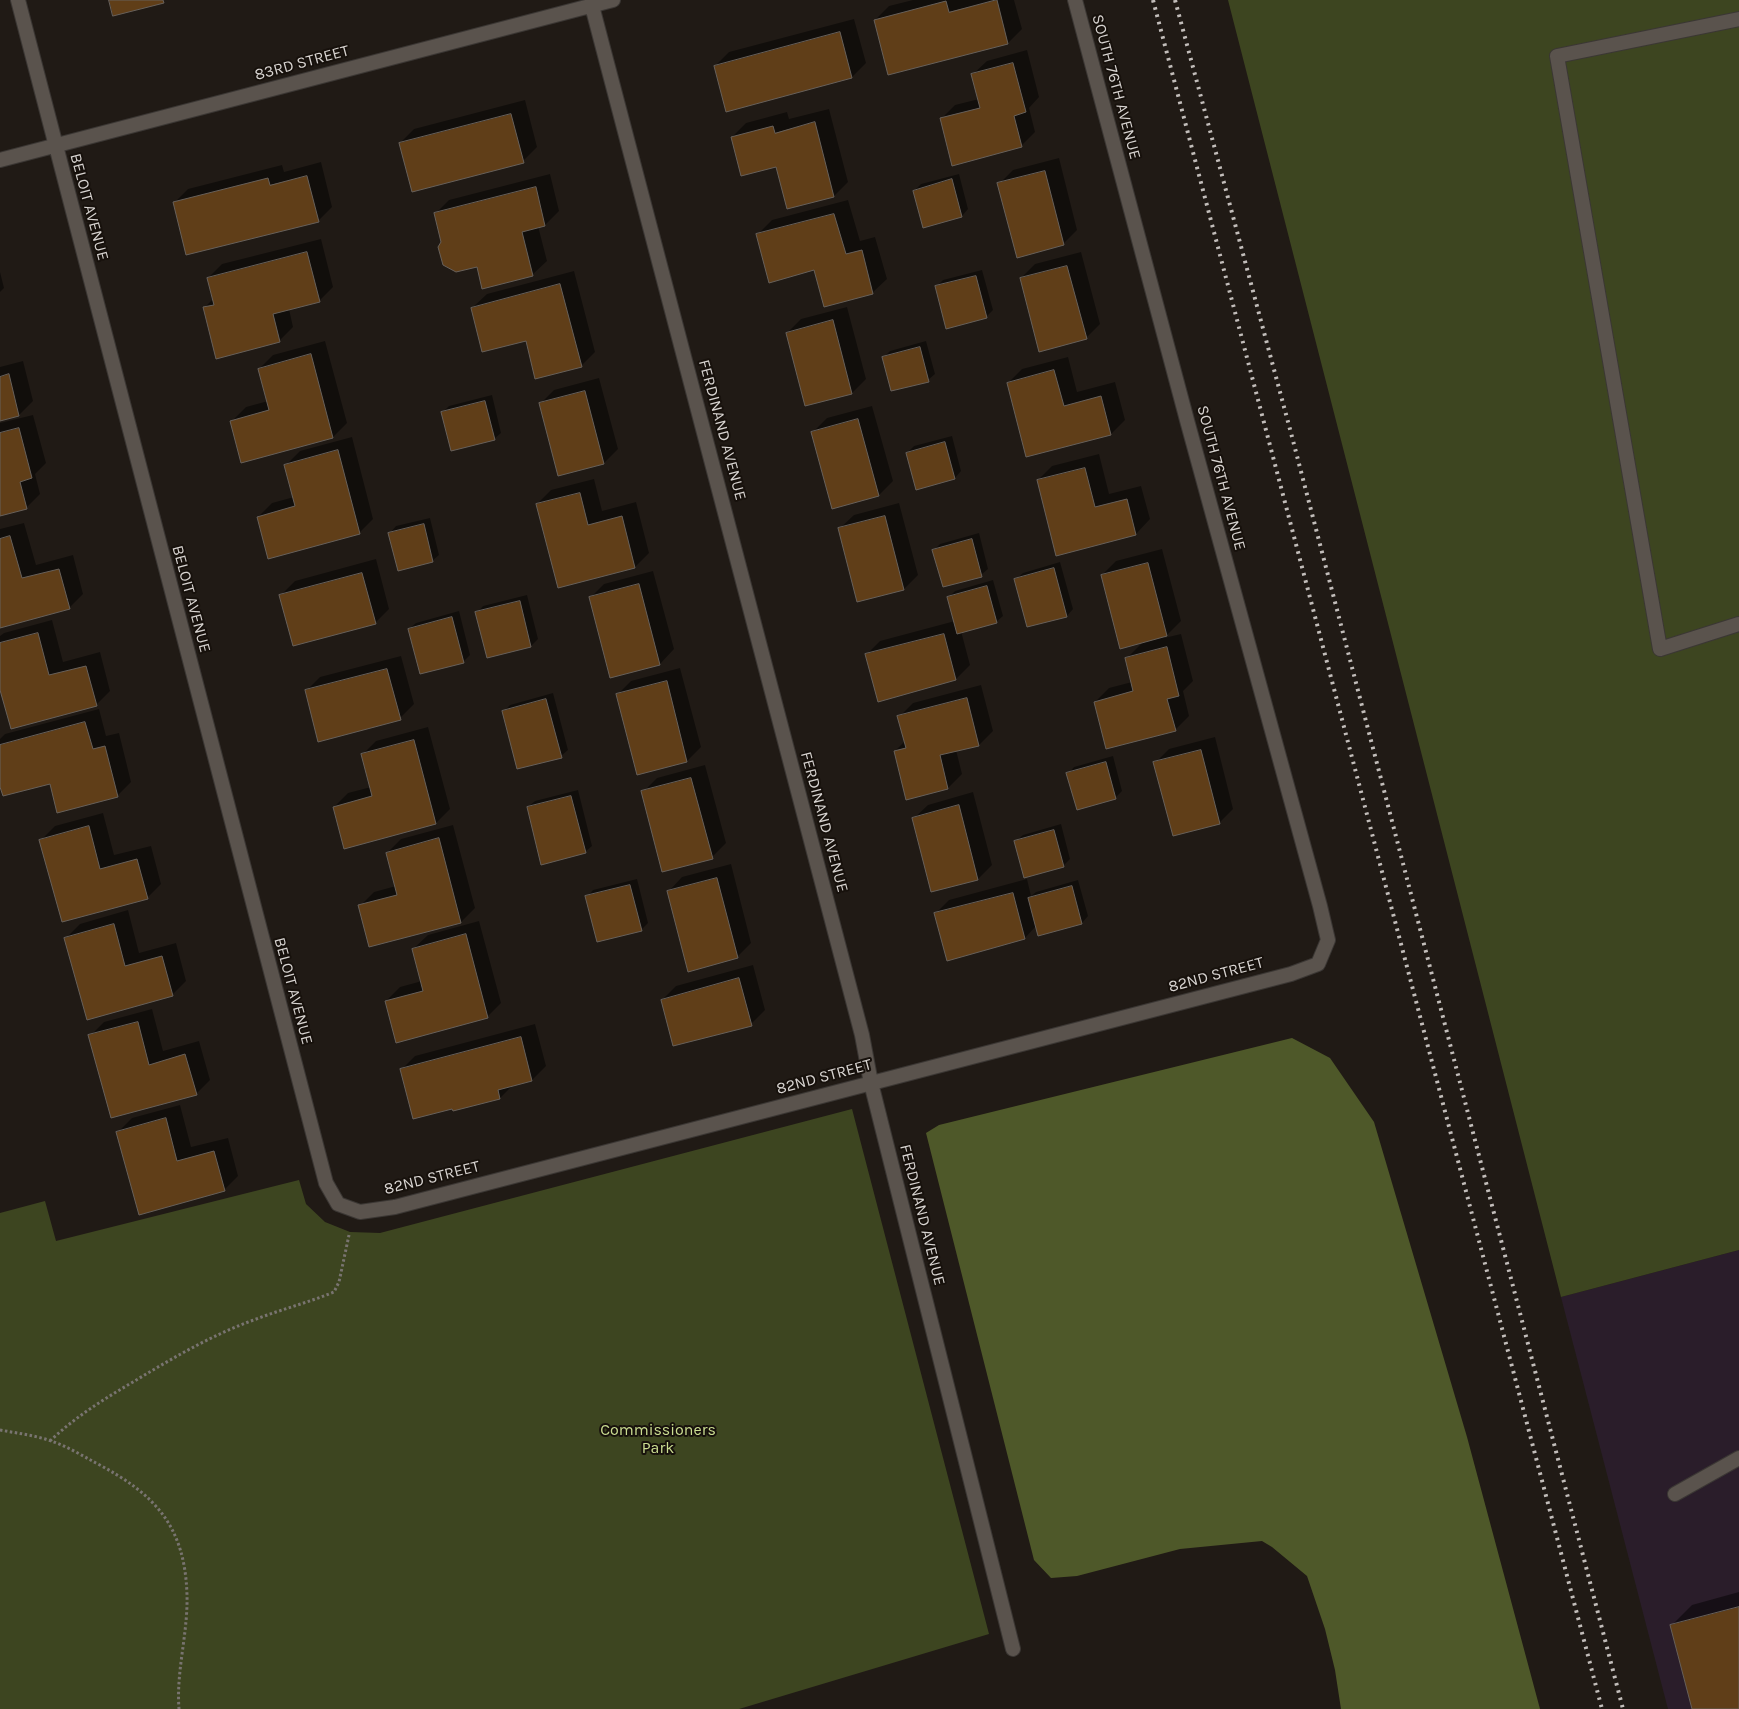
<!DOCTYPE html>
<html>
<head>
<meta charset="utf-8">
<style>
	body { margin:0 }
	canvas { display:block; background:#201a15 }
</style>
</head>
<body>
<canvas width="1739" height="1709"></canvas>
<script>
const context = document.querySelector('canvas').getContext('2d');
context.lineJoin = 'round';
function fill(path, color) { context.fillStyle = color; context.fill(path, 'evenodd'); }
function trace(path, color, width, dash) { context.strokeStyle = color; context.lineWidth = width; context.lineCap = dash ? 'butt' : 'round'; context.setLineDash(dash || []); context.stroke(path); }
function drawText(font, color, halo, rows, align = 'center') {
  context.font = font + ' Karla,sans-serif'; context.lineWidth = 4; context.setLineDash([]); context.textBaseline = 'middle'; context.strokeStyle = halo; context.fillStyle = color; for (const [text, x, y, turn = 0] of rows) {
    context.save(); context.translate(x, y); context.rotate((+turn || 0) * Math.PI / 180); context.textAlign = isNaN(turn) ? turn : align; if (halo) context.strokeText(text, 0, 0); context.fillText(text, 0, 0); context.restore();
  }
}
fill(new Path2D(`
	M1739,1250V1709H1668L1561,1297Z`), '#2a1d2a');
fill(new Path2D(`
	M1228,0H1739V1250L1561,1297Z
	M852,1109L989,1634L739,1709H0V1213L45,1201L56,1241L299,1180L306,1204L325,1222L350,1232L380,1233Z`), '#3d4520');
fill(new Path2D(`
	M1292,1038L1330,1058L1374,1122L1467,1437L1540,1709H1341L1335,1670L1325,1629L1307,1576L1272,1547L1262,1541L1180,1549L1077,1576L1051,1578L1034,1560L926,1133L939,1125Z`), '#4e5829');
fill(new Path2D(`
	M913,0H1014L1022,29L1008,43L875,20L889,6Z
	M854,19L866,63L852,77L715,66L729,52Z
	M1027,50L1039,97L1029,108L1035,132L1021,146L941,119L955,105L979,99L972,75L987,61Z
	M525,100L537,147L523,161L400,143L414,129Z
	M829,109L848,182L834,196L777,165L732,137L746,123L787,112L789,119Z
	M1059,158L1077,230L1063,244L999,184L1013,170Z
	M321,162L332,207L318,221L174,203L188,189L282,165L284,172Z
	M550,174L559,211L545,225L538,226L547,261L532,275L478,266L443,242L435,214L449,200Z
	M959,174L968,209L962,216L914,191L921,184Z
	M848,200L860,241L875,237L887,279L872,293L815,269L757,235L772,220Z
	M321,239L333,287L319,301L289,309L293,327L279,341L204,308L214,298L208,278L222,264Z
	M1081,252L1100,324L1086,338L1021,278L1035,264Z
	M982,270L993,310L986,317L936,287L943,280Z
	M574,271L595,352L581,366L527,340L472,308L487,294Z
	M0,272L4,288L0,292Z
	M847,307L866,379L852,393L787,333L801,319Z
	M325,341L347,423L333,437L232,421L246,407L268,401L259,369L273,355Z
	M926,341L935,374L928,380L883,358L890,351Z
	M1068,357L1077,392L1115,382L1125,420L1111,434L1008,383L1022,369Z
	M23,361L33,401L19,415L0,420V367Z
	M599,378L618,449L604,463L540,404L554,390Z
	M492,395L501,433L494,439L442,413L449,406Z
	M872,406L893,481L879,495L833,508L813,432L827,418Z
	M33,415L46,463L35,474L40,494L26,508L0,515V423Z
	M952,436L961,471L955,478L907,453L914,446Z
	M352,437L373,519L359,533L258,517L272,503L294,497L286,465L300,451Z
	M1099,454L1109,494L1141,486L1150,519L1136,534L1057,554L1038,480L1052,466Z
	M594,479L602,511L636,502L649,553L635,567L537,504L551,490Z
	M899,503L918,575L904,589L858,601L839,529L854,515Z
	M430,518L439,555L432,561L390,533L396,526Z
	M24,523L36,565L73,555L83,594L69,608L0,627V529Z
	M979,533L988,569L981,575L934,550L940,544Z
	M1162,549L1181,621L1164,638L1181,634L1193,681L1183,691L1189,716L1175,730L1095,702L1109,688L1132,682L1126,659L1143,642L1102,575L1116,561Z
	M376,559L389,609L375,623L281,595L295,581Z
	M1060,562L1073,609L1067,616L1016,579L1023,573Z
	M653,571L674,649L660,664L611,676L590,598L604,584Z
	M993,580L1003,616L996,622L961,631L970,665L956,679L866,655L880,641L955,621L948,598L955,591Z
	M527,595L538,639L531,646L488,657L477,613L483,606Z
	M459,611L470,655L463,662L409,629L416,623Z
	M52,620L63,662L100,652L110,691L96,705L0,686V636L4,633Z
	M401,656L414,704L400,718L306,691L320,677Z
	M680,668L701,747L687,761L638,773L617,695L631,681Z
	M981,685L993,731L979,745L956,750L962,774L948,788L907,799L895,751L905,741L899,717L913,703Z
	M553,693L568,750L561,756L503,712L510,705Z
	M99,709L106,736L119,733L131,782L117,796L50,783L0,782V739L5,734Z
	M428,727L450,809L436,823L334,807L348,793L371,787L362,755L376,741Z
	M1215,737L1233,809L1219,823L1155,763L1169,749Z
	M1113,756L1122,791L1115,798L1068,774L1074,767Z
	M705,765L726,843L712,857L643,792L657,778Z
	M578,790L592,846L585,852L528,807L535,801Z
	M973,792L992,865L978,879L932,891L913,819L928,805Z
	M103,813L114,855L151,846L161,884L147,898L41,840L55,826Z
	M1061,824L1070,859L1063,866L1016,841L1023,835Z
	M453,825L475,908L461,922L370,945L360,906L374,892L396,886L387,853L401,839Z
	M731,864L751,943L737,957L668,892L682,877Z
	M637,879L648,923L641,930L587,897L593,890Z
	M1027,879L1031,896L1036,892L1078,880L1088,916L1082,923L1036,926L1025,938L935,914L949,900Z
	M128,910L139,953L176,943L186,981L172,995L66,938L80,924Z
	M479,921L501,1003L487,1017L386,1001L400,987L422,981L413,949L428,935Z
	M753,965L765,1010L751,1024L662,1000L676,986Z
	M152,1009L163,1051L199,1041L210,1080L196,1094L90,1036L104,1022Z
	M535,1024L546,1066L532,1080L513,1085L500,1098L401,1070L415,1056Z
	M180,1105L191,1147L228,1138L238,1176L224,1190L118,1132L132,1118Z
	M1739,1592V1709H1694L1671,1626L1692,1605Z`), '#0007');
const building = new Path2D(`
	M109,0H163L164,3L113,16Z
	M997,0L1008,44L888,75L874,20L946,1L949,12Z
	M840,32L852,78L726,112L714,66Z
	M1013,63L1026,112L1014,116L1022,147L952,166L940,118L980,108L971,74Z
	M511,114L524,163L412,192L399,143Z
	M815,122L834,197L787,209L776,167L741,176L731,137L773,126L775,133Z
	M1045,171L1064,245L1017,258L997,183Z
	M307,176L319,222L186,255L173,202L268,178L270,185Z
	M952,179L962,217L923,228L913,191Z
	M536,187L545,226L522,232L533,276L482,289L477,267L456,272L443,265L438,247L441,242L434,213Z
	M834,214L846,254L862,250L873,294L824,307L814,270L769,283L756,234Z
	M307,252L320,302L273,314L280,342L216,359L203,307L214,305L207,278Z
	M1067,266L1087,339L1039,352L1020,278Z
	M976,276L987,318L946,329L935,286Z
	M560,284L582,367L535,379L526,341L482,352L471,308Z
	M833,320L852,394L805,406L786,333Z
	M920,347L929,382L891,391L882,357Z
	M311,354L333,438L241,463L230,421L269,410L258,369Z
	M1054,370L1064,406L1101,396L1111,435L1026,457L1007,383Z
	M9,374L19,416L0,421V377Z
	M585,391L604,464L558,476L539,403Z
	M485,401L495,440L451,451L441,412Z
	M858,419L879,496L832,509L811,432Z
	M19,428L32,478L20,482L27,509L0,516V433Z
	M945,442L955,479L916,490L906,453Z
	M338,450L360,534L268,559L257,517L295,506L284,465Z
	M1085,468L1095,507L1127,499L1136,535L1056,556L1037,480Z
	M580,493L588,525L622,516L635,568L558,588L536,504Z
	M885,516L904,590L857,602L838,528Z
	M424,524L433,562L398,571L388,533Z
	M10,536L22,578L59,569L70,609L0,628V539Z
	M972,539L982,577L943,587L932,550Z
	M1148,563L1167,636L1120,649L1101,575Z
	M1054,568L1067,617L1027,627L1014,579Z
	M362,573L376,624L293,646L279,595Z
	M639,584L660,665L610,678L589,597Z
	M987,586L997,623L957,634L947,597Z
	M520,601L531,647L487,658L475,612Z
	M452,617L464,663L420,674L408,629Z
	M38,633L49,675L86,666L97,706L11,729L0,690V643Z
	M944,634L956,680L878,702L865,654Z
	M1167,647L1179,696L1167,699L1176,731L1106,749L1094,702L1133,691L1125,658Z
	M387,669L401,720L318,742L305,690Z
	M667,681L687,762L637,775L616,694Z
	M967,698L979,746L940,755L948,789L906,800L894,751L906,748L897,716Z
	M546,699L562,758L517,769L502,711Z
	M85,722L93,749L105,746L118,797L57,813L50,784L3,796L0,787V745Z
	M414,740L436,824L344,849L333,807L372,796L361,754Z
	M1201,750L1220,824L1173,836L1153,762Z
	M1106,762L1116,799L1077,810L1066,773Z
	M691,778L713,859L662,872L641,791Z
	M571,796L586,853L541,865L527,807Z
	M959,805L978,880L931,892L912,818Z
	M89,826L100,869L137,859L148,899L62,922L39,840Z
	M1054,830L1064,867L1024,878L1014,841Z
	M439,838L461,923L369,947L358,905L397,895L386,853Z
	M717,878L738,958L688,972L667,891Z
	M630,885L642,931L597,942L585,896Z
	M1072,886L1082,924L1038,936L1028,898Z
	M1013,893L1025,939L947,961L934,913Z
	M114,924L125,966L162,956L173,996L87,1020L64,938Z
	M466,934L488,1018L396,1043L385,1001L423,991L412,949Z
	M739,978L752,1026L673,1046L661,1000Z
	M138,1022L149,1065L185,1054L197,1095L111,1118L88,1035Z
	M521,1037L532,1081L498,1090L500,1099L453,1111L452,1109L413,1119L400,1069Z
	M166,1118L177,1161L214,1151L225,1191L139,1215L116,1132Z
	M1739,1607V1709H1692L1670,1625Z`);
fill(building, '#603e18');
trace(building, '#67605a', 1);
const service = new Path2D(`
	M1739,19L1557,56L1660,649L1739,624
	M1675,1494L1739,1458`);
const minor = new Path2D(`
	M18,0L326,1183L338,1204L360,1212L395,1207L1291,974L1318,964L1328,940L1320,906L1188,424L1075,0
	M592,6L862,1035L871,1083L1013,1649
	M0,160L613,0`);
trace(service, '#3b3734', 16);
trace(minor, '#3b3734', 16);
trace(new Path2D(`
	M0,1430C16,1433 33,1435 48,1440C65,1445 81,1455 96,1463C155,1494 185,1526 187,1595C188,1634 176,1671 179,1709
	M50,1441C75,1417 104,1399 133,1382C171,1359 210,1336 251,1321C279,1310 307,1303 334,1292L339,1282L349,1235`), '#797470', 3, [2.5, 2.5]);
trace(service, '#5a534d', 14);
trace(minor, '#5a534d', 14);
trace(new Path2D(`
	M1153,0L1602,1709
	M1175,0L1291,433L1623,1709`), '#c2bdba', 4, [2.5, 5]);
drawText('16px', '#d8d4d1', '#17110c', [
	["83RD STREET",302,63,-15],
	["SOUTH 76TH AVENUE",1116,87,75],
	["BELOIT AVENUE",89,207,75],
	["FERDINAND AVENUE",722,430,75],
	["SOUTH 76TH AVENUE",1221,478,75],
	["BELOIT AVENUE",191,599,75],
	["FERDINAND AVENUE",824,822,75],
	["82ND STREET",1216,975,-15],
	["BELOIT AVENUE",293,991,75],
	["82ND STREET",824,1077,-15],
	["82ND STREET",432,1178,-14],
	["FERDINAND AVENUE",922,1215,76]
]);
drawText('16px', '#cbdd91', '#17110c', [
	["Commissioners",658,1430],
	["Park",658,1448]
]);
</script>
</body>
</html>
